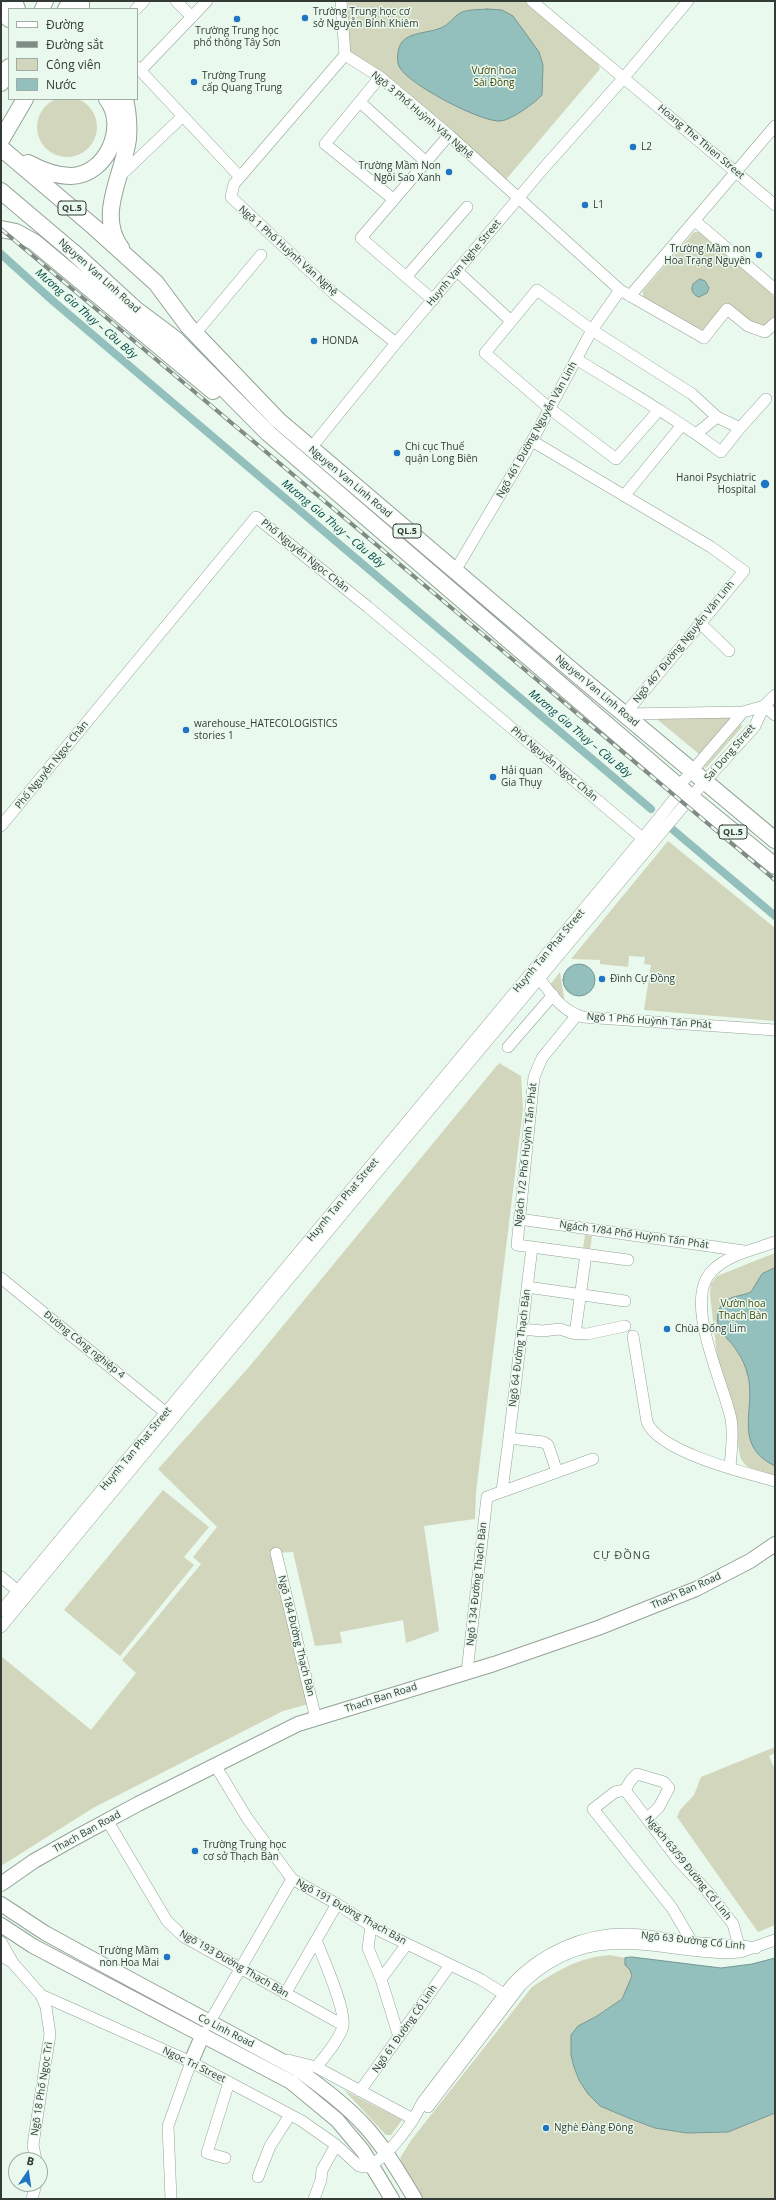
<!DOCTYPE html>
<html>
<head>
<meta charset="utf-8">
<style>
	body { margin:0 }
	#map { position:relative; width:776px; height:2200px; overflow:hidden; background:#e9f9ed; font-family:"Open Sans",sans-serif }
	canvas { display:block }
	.frame { position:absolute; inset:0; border:2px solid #343a36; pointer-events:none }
	.legend { position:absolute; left:8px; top:8px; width:130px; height:92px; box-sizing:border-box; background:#e9f9ed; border:1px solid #a1ada4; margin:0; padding:5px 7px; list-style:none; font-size:12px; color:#343a36 }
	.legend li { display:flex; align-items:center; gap:8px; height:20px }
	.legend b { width:20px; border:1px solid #a1ada4 }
	.north { position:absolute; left:8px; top:2152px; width:40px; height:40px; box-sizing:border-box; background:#e9f9ed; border:1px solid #a1ada4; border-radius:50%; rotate:13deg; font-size:11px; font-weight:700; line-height:16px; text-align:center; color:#343a36 }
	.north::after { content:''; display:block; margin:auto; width:14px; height:18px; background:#2075c3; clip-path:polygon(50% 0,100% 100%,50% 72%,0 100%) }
</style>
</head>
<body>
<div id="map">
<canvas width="776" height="2200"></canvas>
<div class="frame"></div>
<ul class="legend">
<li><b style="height:5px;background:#fff"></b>Đường</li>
<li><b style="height:5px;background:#808b83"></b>Đường sắt</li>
<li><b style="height:11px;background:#d2d6bc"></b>Công viên</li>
<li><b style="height:11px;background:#93bfbd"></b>Nước</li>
</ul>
<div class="north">B</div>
</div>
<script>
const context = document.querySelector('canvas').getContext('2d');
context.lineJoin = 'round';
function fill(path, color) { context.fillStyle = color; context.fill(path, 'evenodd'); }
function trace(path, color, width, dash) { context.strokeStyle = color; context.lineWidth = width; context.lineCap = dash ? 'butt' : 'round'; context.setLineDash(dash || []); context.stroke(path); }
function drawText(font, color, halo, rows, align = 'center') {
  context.font = font + ' "Open Sans",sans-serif'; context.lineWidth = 3; context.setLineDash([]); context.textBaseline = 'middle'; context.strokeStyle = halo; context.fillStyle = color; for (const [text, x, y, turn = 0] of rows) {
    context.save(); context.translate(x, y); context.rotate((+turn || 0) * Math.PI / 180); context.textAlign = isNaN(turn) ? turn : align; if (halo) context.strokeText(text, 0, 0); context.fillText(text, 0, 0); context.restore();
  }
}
fill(new Path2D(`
	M348,1H524L597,61L600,69L503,183L351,56L345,34Z
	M37 127a30 30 0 1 1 60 0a30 30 0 1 1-60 0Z
	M694,232H699L707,235L775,297V320L760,329L731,307L707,334L648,302L643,296V291Z
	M652,715L732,716L699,754Z
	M741,724L742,727L706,768L704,767Z
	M668,841L775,928V1021L644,1010L651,965L644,964L645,957L629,956L628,967L600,964V960L571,959Z
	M560,972L565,1004L550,985Z
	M499,1063L521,1076L523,1109L476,1492L475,1519L424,1526L439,1631L406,1643L403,1620L340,1632L342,1643L315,1646L293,1552L276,1553L312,1703L283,1711L93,1808L1,1866V1656L91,1730L136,1673L122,1660L201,1564L193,1557L217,1527L158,1469L249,1367Z
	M585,1235L592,1236L590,1250L583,1248Z
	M775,1253V1476C761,1472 745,1471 740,1456L732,1408L717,1356L710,1294L711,1284L717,1276Z
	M163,1490L209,1527L184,1557L194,1565L120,1656L64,1610Z
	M775,1747V1753L769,1756L775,1770V1925L758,1932L677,1817L680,1810L694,1795L701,1777Z
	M610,1955L625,1958V1965L630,1970L632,1976L622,1999L597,2016L578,2026L571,2055L574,2067L579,2080L600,2106L655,2128L687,2133L728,2132L775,2113V2199H424L406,2173L400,2158L412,2139L532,1987C559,1970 577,1958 610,1955Z
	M344,2090L402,2120L391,2135H386Z`), '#d2d6bc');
const water = new Path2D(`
	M487,9L502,10L513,16L539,52L543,65L542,95C535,103 511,120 501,121C482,123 410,85 400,68C396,62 397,48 402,42C410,32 429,33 441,28C449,25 453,17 460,13C468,9 478,10 487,9Z
	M700,279L705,281L709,288L707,293L699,297C693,295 690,290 693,284Z
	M563 980a16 16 0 1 1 32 0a16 16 0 1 1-32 0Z
	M775,1268V1466C732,1445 756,1410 748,1376C746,1367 742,1358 737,1351C730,1339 714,1330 718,1314C722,1295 737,1298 751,1292L762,1274Z
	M632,1957L721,1968L752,1964L775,1958V2113L728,2132L687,2133L655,2128L631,2119L600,2106L588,2094L579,2080L574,2067L571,2055V2035L578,2026L597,2016L622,1999L632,1976L630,1970L625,1965V1958Z`);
fill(water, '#93bfbd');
trace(water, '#769794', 1);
trace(new Path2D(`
	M1,254L53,301L651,809
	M672,829L775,916`), '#93bfbd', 8);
const minor = new Path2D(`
	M176,1L192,17
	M341,1L345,55L380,77L449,135L620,290L704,338L727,309L748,326L765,332L775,323
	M532,1L620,75
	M136,9L144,1
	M345,55L234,184L231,197L334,294L396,343
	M137,67L240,177
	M140,71L207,1
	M626,75L688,1
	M380,77L325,144L393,199
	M626,80L775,205
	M361,103L426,162
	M119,177L183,116
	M695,221L775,289
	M457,271L511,321
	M406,277L467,207
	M630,296L775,126
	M433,300L361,238L449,135
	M195,334L261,255
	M576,359C625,389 675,418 721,452L740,428L717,417L692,394L592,330L537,290L485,353L549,408L616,459L659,410
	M740,428L766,399
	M696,434L717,417
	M532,441L711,547L744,571L625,714
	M310,449L396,343L542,170L621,81
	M624,496L682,425
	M455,571L532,441L592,330L620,290
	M701,624L729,651
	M764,706L775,715
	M625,714L743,712
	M1,826L256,517L368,607L647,842
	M539,978C552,995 562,1011 583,1017L775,1030
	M508,1047L553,995
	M519,1219L744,1251
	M532,1247L517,1245L534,1077L542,1058L577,1015
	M1,1278L171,1417
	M527,1287L625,1301
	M522,1329L542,1331L560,1329L572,1333L587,1334L625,1326
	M575,1334L586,1254
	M633,1336L647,1422C659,1452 745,1473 775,1481
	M593,1459L557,1472L548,1445L543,1442L509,1438L532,1247L628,1260
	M730,1468C731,1452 734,1435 731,1419C724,1384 682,1301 712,1271C729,1254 753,1250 775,1242
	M502,1491L509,1438
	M276,1553L316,1719
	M1,1577L24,1596
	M1,1611L642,839L676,797L679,786L743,712L764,706
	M1,1627L354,1200L691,797L755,726L764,706L775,695
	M467,1672L487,1497L557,1472
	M215,1765L247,1818L292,1879L337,1904L376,1929L480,1979L509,1997
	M625,1790L678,1860L707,1891L733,1924L740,1950
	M648,1818L659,1807L669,1788L664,1782L637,1774L631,1780L625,1790L615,1792L593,1809L672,1908L692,1942V1948
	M107,1820L167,1921L184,1937L343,2025
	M371,1926L368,1948L381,1979L399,2037
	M316,1940C323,1958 346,2009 343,2026C341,2037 324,2058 316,2067
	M1,1942L12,1961
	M1,1956L12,1962L41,1995L191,2062L302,2121L336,2145L359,2166L366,2167C387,2159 413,2123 422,2103L513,1983C542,1953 582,1934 625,1934C647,1934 669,1940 692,1942C713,1945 735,1944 756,1948
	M381,1979L407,1944
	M285,1994L337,1904
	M209,2023L292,1879
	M288,2060L316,2067L413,2119
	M360,2091L450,1965
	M428,2107L521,1985C589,1920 647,1950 728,1953L740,1952L775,1940
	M225,2158L207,2153L229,2082
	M36,2160L33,2145L50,2034L46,2007L41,1995
	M258,2177L270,2146L290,2115
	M32,2199L36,2184
	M171,2199L168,2126L191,2062
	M314,2199L321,2180L322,2170L336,2145`);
const major = new Path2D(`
	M42,9L46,1
	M65,9L70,1
	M1,1884L34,1861L73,1839L138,1804L298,1724L494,1664L598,1628L696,1589L750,1561L775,1544
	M1,1904L45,1933L87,1956L297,2069C321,2087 345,2104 365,2126C385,2148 400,2174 415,2199
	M1,1925L33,1946L291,2082L337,2120L363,2151L392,2199
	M191,2062L203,2034`);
const highway = new Path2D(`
	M14,1L17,9
	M1,9L9,19
	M81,9V1
	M1,83L9,67
	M1,140L25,99
	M1,148L94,227L156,283L188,326L278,420L581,678L775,840
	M28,163C41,170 55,176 71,176C107,175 128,126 107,99
	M1,191L73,252L135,309L175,339L268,433L698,803L775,866
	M1,229L16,232L34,242L213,391
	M121,248C96,215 124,173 128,139C129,125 128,112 125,99`);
trace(minor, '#94a297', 12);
trace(major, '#94a297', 16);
trace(highway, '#94a297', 18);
trace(minor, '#fff', 11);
trace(major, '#fff', 14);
trace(highway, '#fff', 16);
const rail = new Path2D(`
	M1,229L775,880`);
trace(rail, '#808b83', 4);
trace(rail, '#e9f9ed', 2.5, [8]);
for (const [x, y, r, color] of [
	[305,18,4,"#2075c3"],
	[237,19,4,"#2075c3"],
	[194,82,4,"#2075c3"],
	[633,147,4,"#2075c3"],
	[449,172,4,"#2075c3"],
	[585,205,4,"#2075c3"],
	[759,255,4,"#2075c3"],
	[314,341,4,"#2075c3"],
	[397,453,4,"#2075c3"],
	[765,484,5,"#2075c3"],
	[186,730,4,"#2075c3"],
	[493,777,4,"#2075c3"],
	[602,979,4,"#2075c3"],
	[667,1329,4,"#2075c3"],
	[195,1851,4,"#2075c3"],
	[167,1957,4,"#2075c3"],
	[546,2128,4,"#2075c3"]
]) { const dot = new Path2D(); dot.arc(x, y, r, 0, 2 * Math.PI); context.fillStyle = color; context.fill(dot); trace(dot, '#e9f9ed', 1.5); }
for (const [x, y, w] of [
	[72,208,28],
	[407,531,28],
	[733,832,28]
]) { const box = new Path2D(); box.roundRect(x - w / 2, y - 7, w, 14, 3); context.fillStyle = '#e9f9ed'; context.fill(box); trace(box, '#343a36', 1); }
drawText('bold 9px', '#343a36', null, [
	["QL.5",72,208],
	["QL.5",407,531],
	["QL.5",733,832]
]);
drawText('10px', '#343a36', '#e9f9ed', [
	["Trường Trung học cơ",313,12],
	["sở Nguyễn Bỉnh Khiêm",313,24],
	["Trường Trung học",237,31,"center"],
	["phổ thông Tây Sơn",237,43,"center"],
	["Trường Trung",202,76],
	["cấp Quang Trung",202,88],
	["L2",641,147],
	["Trường Mầm Non",441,166,"right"],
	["Ngôi Sao Xanh",441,178,"right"],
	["L1",593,205],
	["Trường Mầm non",751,249,"right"],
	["Hoa Trạng Nguyên",751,261,"right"],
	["HONDA",322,341],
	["Chi cục Thuế",405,447],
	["quận Long Biên",405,459],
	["Hanoi Psychiatric",756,478,"right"],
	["Hospital",756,490,"right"],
	["warehouse_HATECOLOGISTICS",194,724],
	["stories 1",194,736],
	["Hải quan",501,771],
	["Gia Thụy",501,783],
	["Đình Cự Đồng",610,979],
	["Chùa Đống Lim",675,1329],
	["Trường Trung học",203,1845],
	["cơ sở Thạch Bàn",203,1857],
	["Trường Mầm",159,1951,"right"],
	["non Hoa Mai",159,1963,"right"],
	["Nghè Đằng Đông",554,2128]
], 'left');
drawText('10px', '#43470e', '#e9f9ed', [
	["Vườn hoa",494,71],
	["Sài Đồng",494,83],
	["Vườn hoa",743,1304],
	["Thạch Bàn",743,1316]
]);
drawText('10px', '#343a36', '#e9f9ed', [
	["Ngõ 3 Phố Huỳnh Văn Nghệ",422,115,40],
	["Hoang The Thien Street",701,142,40],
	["Ngõ 1 Phố Huỳnh Văn Nghệ",288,251,42],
	["Huynh Van Nghe Street",464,263,-50],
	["Nguyen Van Linh Road",99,276,42],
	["Ngõ 461 Đường Nguyễn Văn Linh",537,430,-61],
	["Nguyen Van Linh Road",350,482,40],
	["Phố Nguyễn Ngọc Chân",305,556,39],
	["Ngõ 467 Đường Nguyễn Văn Linh",684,642,-51],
	["Nguyen Van Linh Road",597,691,40],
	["Sai Dong Street",730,753,-49],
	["Phố Nguyễn Ngọc Chân",554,764,40],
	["Phố Nguyễn Ngọc Chân",52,765,-51],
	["Huynh Tan Phat Street",549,951,-50],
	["Ngõ 1 Phố Huỳnh Tấn Phát",649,1021,4],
	["Ngách 1/2 Phố Huỳnh Tấn Phát",526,1155,-84],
	["Huynh Tan Phat Street",343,1200,-50],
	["Ngách 1/84 Phố Huỳnh Tấn Phát",634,1235,8],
	["Đường Công nghiệp 4",84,1345,39],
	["Ngõ 64 Đường Thạch Bàn",520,1348,-83],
	["Huynh Tan Phat Street",136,1449,-50],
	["Ngõ 134 Đường Thạch Bàn",477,1584,-84],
	["Thach Ban Road",686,1591,-24],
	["Ngõ 184 Đường Thạch Bàn",296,1636,76],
	["Thach Ban Road",381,1698,-18],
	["Thach Ban Road",87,1832,-29],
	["Ngách 63/59 Đường Cổ Linh",688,1868,51],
	["Ngõ 191 Đường Thạch Bàn",351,1912,29],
	["Ngõ 63 Đường Cổ Linh",693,1941,6],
	["Ngõ 193 Đường Thạch Bàn",234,1964,30],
	["Ngõ 61 Đường Cổ Linh",405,2029,-55],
	["Co Linh Road",226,2031,27],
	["Ngoc Tri Street",194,2065,26],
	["Ngõ 18 Phố Ngọc Trì",42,2089,-81]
]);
drawText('italic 11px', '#004745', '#e9f9ed', [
	["Mương Gia Thụy – Cầu Bây",86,314,41],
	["Mương Gia Thụy – Cầu Bây",333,524,40],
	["Mương Gia Thụy – Cầu Bây",580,734,40]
]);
context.letterSpacing = '1px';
drawText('11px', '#404d43', '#e9f9ed', [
	["CỰ ĐỒNG",622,1556]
]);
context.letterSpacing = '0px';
</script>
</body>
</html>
